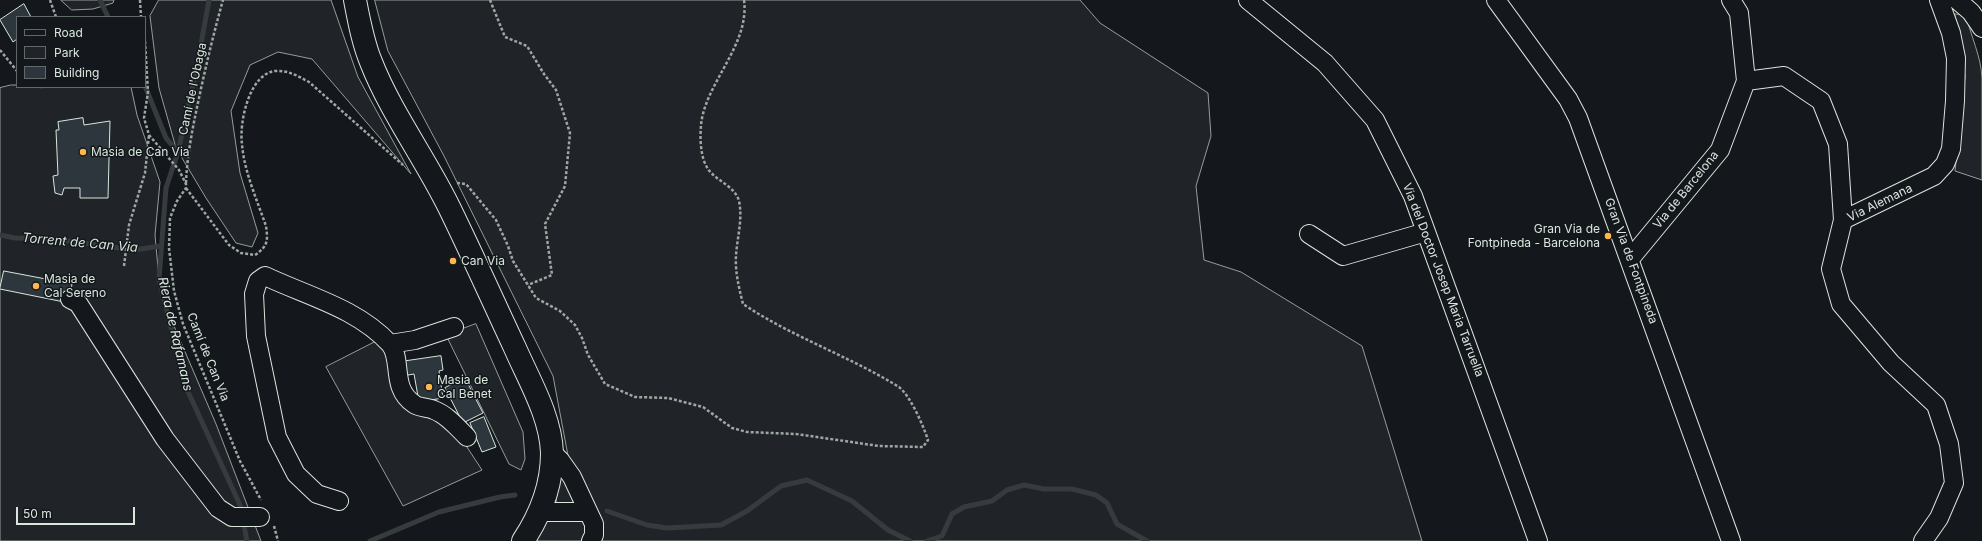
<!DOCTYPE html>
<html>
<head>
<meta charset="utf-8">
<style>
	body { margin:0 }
	#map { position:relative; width:1982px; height:541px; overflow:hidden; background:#14181c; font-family:Inter,sans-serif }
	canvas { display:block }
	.legend { position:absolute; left:16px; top:16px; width:130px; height:72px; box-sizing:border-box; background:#14181c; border:1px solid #626a69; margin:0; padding:5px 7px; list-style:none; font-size:12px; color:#d8e6dc }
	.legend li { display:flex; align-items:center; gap:8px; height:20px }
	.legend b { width:20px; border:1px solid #626a69 }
	.scale { position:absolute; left:16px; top:507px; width:119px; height:18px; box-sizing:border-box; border:2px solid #d8e6dc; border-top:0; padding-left:5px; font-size:12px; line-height:14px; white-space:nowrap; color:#d8e6dc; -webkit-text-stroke:3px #14181c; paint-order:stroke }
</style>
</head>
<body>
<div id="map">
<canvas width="1982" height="541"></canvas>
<ul class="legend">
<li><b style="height:5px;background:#14181c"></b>Road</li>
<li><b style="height:11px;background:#202428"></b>Park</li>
<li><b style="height:11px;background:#2c363c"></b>Building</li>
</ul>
<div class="scale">50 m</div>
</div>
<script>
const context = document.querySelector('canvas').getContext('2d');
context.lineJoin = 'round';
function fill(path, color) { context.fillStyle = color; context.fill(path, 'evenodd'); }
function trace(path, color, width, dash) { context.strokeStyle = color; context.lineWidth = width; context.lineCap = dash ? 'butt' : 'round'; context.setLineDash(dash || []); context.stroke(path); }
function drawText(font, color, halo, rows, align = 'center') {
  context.font = font + ' Inter,sans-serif'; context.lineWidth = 3; context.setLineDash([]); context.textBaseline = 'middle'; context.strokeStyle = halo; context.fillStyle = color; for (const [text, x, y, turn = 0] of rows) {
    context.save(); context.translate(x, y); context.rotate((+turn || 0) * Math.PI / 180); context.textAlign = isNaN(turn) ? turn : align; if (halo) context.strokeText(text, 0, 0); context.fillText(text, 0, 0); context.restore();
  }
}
const green = new Path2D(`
	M61,0H114L113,3L93,9L72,10Z
	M159,0H331L358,77L411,174L312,59L278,52L250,65L231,111L240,173L258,233L252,247L236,243L206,198L176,148L159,88L150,16Z
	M375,0H1080L1100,23L1208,93L1211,136L1196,186L1204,260L1241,272L1362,346L1422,541H534L556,502L559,476L566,482L572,477L553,376L444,156L388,51Z
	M1955,14L1966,15C1971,37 1981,56 1982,78C1982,112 1982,147 1982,180L1955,171L1965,77L1962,44Z
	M11,85H17V87H131L137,115L160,182L155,235L159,279L171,319L216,424L261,541H0V88Z
	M476,324L523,432L525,459L521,470L509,464L446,335Z
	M379,340L384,348L393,386L440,421L463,441L482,470L403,506L326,367Z`);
fill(green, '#202428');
trace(green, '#939e99', 1);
trace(new Path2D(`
	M100,0L108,17
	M209,0L196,72L178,152L166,188L159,279L185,385L240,505L247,541
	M145,86L166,138L178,152
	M0,235L15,238L54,239L134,250L161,246
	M607,511L647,525L667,528L721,525L747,511L781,486L807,480L852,501L888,530L910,541
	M370,541L439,512L500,497L515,495
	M927,541L942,536L952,514L964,507L992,501L1007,490L1024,485L1044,489H1072L1096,495L1107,503L1117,524L1147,541`), '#363b3e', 5);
const building = new Path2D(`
	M24,4L31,17H17V39L13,42L0,20Z
	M83,118L84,125L110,121L108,198H80V188H64L62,195L55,193L53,176L58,175L56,130H59L58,122Z
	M4,271L72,284L69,303L0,289Z
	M441,356L443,370L439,371L443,398L419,402L414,374L402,376L400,362Z
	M465,378L483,413L463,423L445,388Z
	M484,417L496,447L482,452L470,423Z`);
fill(building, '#2c363c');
trace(building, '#d8e6dc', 1);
const minor = new Path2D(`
	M1248,0L1325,63L1375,120L1413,196L1538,541
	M1496,0L1568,99L1578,118L1731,541
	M1957,0L1971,12L1982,28
	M1746,81L1784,76L1821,101L1838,144L1843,220
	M1309,234L1343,256L1426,232
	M1630,259L1720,150L1746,81L1739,13L1731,0
	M70,299L78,303L165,439L218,508L232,517H260
	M390,344L415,340L454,327
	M552,452L560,460L572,477L594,524V535L591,541
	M339,501L317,494L296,474L277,437L256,336L254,294L258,281L265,276C307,296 357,308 390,344C403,359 390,388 414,404C419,408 428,407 434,410C447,415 457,427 467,437
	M540,512H588
	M1923,541L1939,518L1954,483L1949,444L1936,405L1891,363L1841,304L1831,269L1843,220L1934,176L1945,164L1951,149L1955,101L1956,58L1951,33L1939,0`);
const major = new Path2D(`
	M355,0C359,21 363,43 371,62C391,113 425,158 449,207C472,254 493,301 515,348C529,380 551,417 552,453C552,486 541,514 523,541`);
trace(minor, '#d8e6dc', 20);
trace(major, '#d8e6dc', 24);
trace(new Path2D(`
	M50,0L56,17
	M140,0L141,17
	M490,0L505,37L527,46L544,74L556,90L570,133L565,186L545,224L552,275L528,285
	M145,41L148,92L144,118L149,135L179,170L186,184V188L177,201L170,218L169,248L174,291L183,324L240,461L261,500
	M0,50L17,71
	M41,87H42
	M186,183C187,155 193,126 199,98C206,65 214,32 223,0
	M457,183L466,184L496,220L508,246L513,261L536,298L560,311L575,325L582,338L588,355L605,384L635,397L668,398L703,407L732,428L747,432L796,434L879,446L923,447L928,440C923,425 911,397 899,387C849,356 792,337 743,304C739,288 735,272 736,256C737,238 743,219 739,201C735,186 716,181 708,169C700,157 700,138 701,125C705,83 750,45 744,0
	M186,188L229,245L241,253L255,255C268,246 268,241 266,226C257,200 244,171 242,144C239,123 249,74 275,71C288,70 298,76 309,82L403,165
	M124,266L129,225L145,173L149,135
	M274,526L278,541`), '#9da8a2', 2.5, [3, 2]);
trace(minor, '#14181c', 18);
trace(major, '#14181c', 22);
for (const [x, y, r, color] of [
	[83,152,4,"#ffb74d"],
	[1608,236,4,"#ffb74d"],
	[453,261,4,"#ffb74d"],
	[36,286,4,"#ffb74d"],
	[429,387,4,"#ffb74d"]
]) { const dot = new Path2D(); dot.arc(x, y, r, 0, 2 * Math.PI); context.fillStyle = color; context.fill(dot); trace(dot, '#14181c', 1.5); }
drawText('12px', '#d8e6dc', '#14181c', [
	["Camí de l'Obaga",193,89,-78],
	["Via de Barcelona",1686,190,-51],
	["Via Alemana",1880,203,-26],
	["Gran Via de Fontpineda",1631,261,70],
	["Via del Doctor Josep Maria Tarruella",1443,280,69],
	["Camí de Can Via",208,357,68]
]);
drawText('12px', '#d8e6dc', '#14181c', [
	["Masia de Can Via",91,152],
	["Gran Via de",1600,229,"right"],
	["Fontpineda - Barcelona",1600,243,"right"],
	["Can Via",461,261],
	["Masia de",44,279],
	["Cal Sereno",44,293],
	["Masia de",437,380],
	["Cal Benet",437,394]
], 'left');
drawText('italic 13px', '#d8e6dc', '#14181c', [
	["Torrent de Can Via",80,243,5],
	["Riera de Rafamans",175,334,77]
]);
</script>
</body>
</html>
